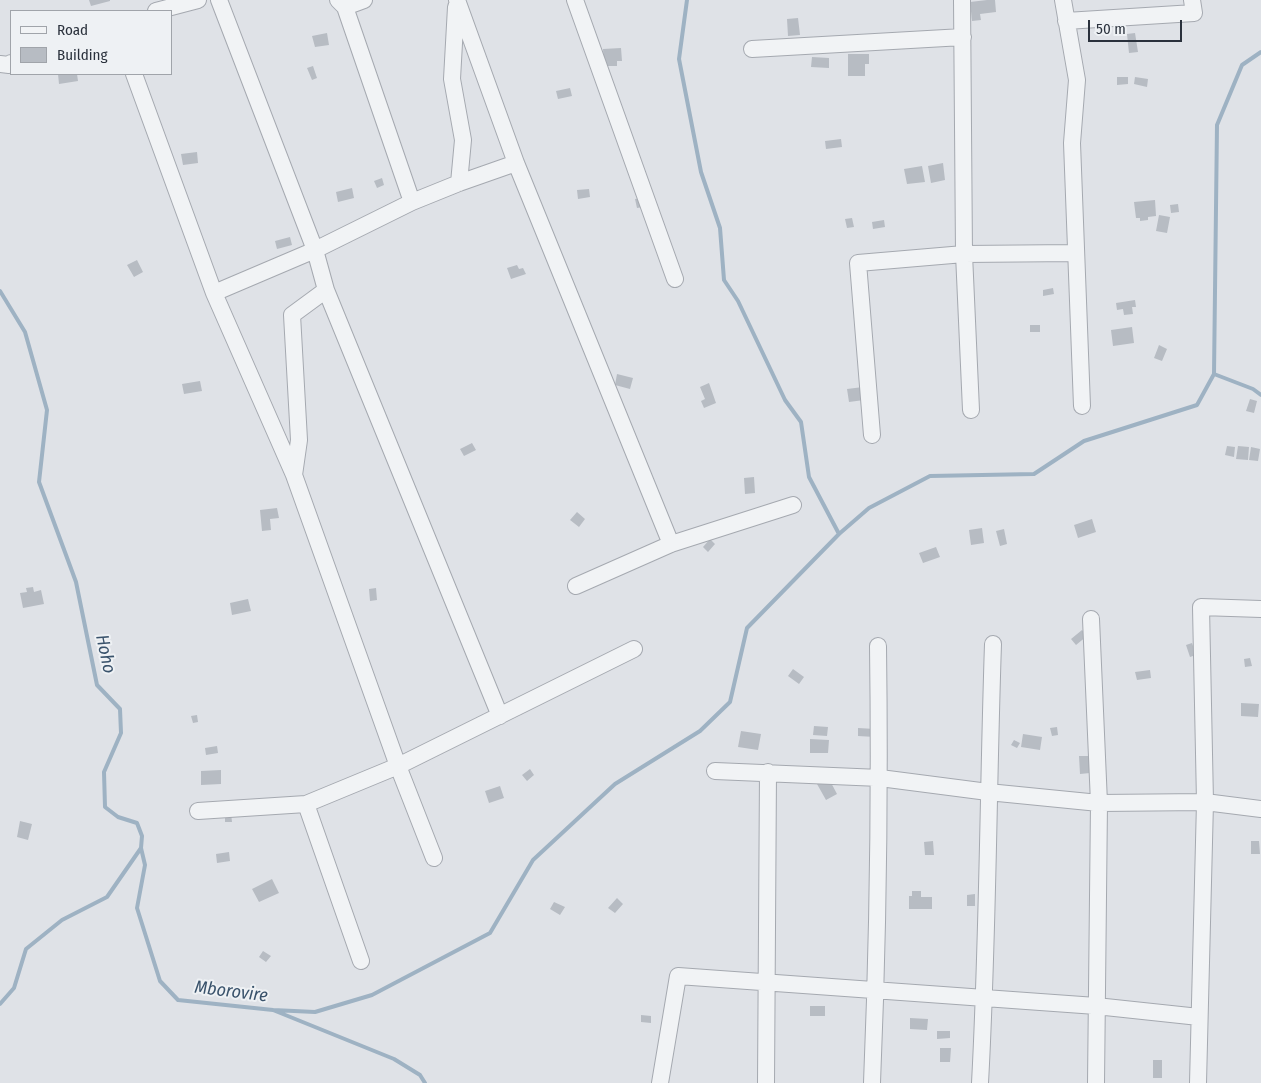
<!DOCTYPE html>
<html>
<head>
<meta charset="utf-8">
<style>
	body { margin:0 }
	#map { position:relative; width:1261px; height:1083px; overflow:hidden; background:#dfe2e7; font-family:"Fira Sans Condensed",sans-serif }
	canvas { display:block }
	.legend { position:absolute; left:10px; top:10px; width:162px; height:65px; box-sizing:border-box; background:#eef1f4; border:1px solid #a0a4aa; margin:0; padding:6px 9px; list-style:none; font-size:15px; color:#2a313c }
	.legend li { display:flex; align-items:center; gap:10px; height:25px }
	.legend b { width:25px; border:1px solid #a0a4aa }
	.scale { position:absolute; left:1088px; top:20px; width:94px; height:22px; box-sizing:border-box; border:2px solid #2a313c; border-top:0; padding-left:6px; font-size:15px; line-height:18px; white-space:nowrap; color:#2a313c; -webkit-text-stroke:4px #eef1f4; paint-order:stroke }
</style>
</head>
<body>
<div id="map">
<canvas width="1261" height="1083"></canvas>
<ul class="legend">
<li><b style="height:6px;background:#f1f3f5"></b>Road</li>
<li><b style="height:14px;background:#b7bcc3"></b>Building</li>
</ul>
<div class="scale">50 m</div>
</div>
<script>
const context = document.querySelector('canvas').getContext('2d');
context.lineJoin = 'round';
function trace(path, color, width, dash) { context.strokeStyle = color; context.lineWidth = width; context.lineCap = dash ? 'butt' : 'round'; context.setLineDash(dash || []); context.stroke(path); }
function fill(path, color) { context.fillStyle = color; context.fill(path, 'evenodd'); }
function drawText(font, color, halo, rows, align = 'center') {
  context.font = font + ' "Fira Sans Condensed",sans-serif'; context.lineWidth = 4; context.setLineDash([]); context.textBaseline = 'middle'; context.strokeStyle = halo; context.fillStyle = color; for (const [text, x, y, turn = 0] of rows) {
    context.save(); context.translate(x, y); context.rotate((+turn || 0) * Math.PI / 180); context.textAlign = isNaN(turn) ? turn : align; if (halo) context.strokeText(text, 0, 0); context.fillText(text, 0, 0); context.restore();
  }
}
trace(new Path2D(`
	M687,0L679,59L701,172L720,228L724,280L738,301L785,400L801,422L809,477L839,534
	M0,291L25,332L47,410L39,482L76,582L97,685L120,709L121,733L104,772L105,807L118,817L137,823L142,836L141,848L107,897L62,920L26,949L14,988L0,1004
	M1214,374L1253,389L1261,395
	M141,848L145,865L137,908L160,981L178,1000L273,1010L394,1059L420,1075L425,1083
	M273,1010L315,1012L372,995L490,933L533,860L615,784L700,731L730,702L747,628L839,534L869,508L930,476L1034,474L1084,441L1197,405L1214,374L1217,125L1242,65L1261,52`), '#9eb2c3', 4);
fill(new Path2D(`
	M89,0H110V1L91,6Z
	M987,0H995L996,12L980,14L981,20L972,21L970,2Z
	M798,18L800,35L788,36L787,19Z
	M327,33L329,45L315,47L312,36Z
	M1135,33L1138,52L1129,53L1127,34Z
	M621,48L622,61H617V66H607V63H604L603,49Z
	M848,54H869V64H865V76H848Z
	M812,57L829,58V68L811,67Z
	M313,66L317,78L312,80L307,68Z
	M58,74H77L78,81L59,84Z
	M1117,77H1128V84L1117,85Z
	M1135,77L1148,79L1147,87L1134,84Z
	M570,88L572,96L558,99L556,91Z
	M841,139L842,147L826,149L825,141Z
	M197,152L198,163L183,165L181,154Z
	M943,163L945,180L931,183L928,166Z
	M922,166L925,182L907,184L904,169Z
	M382,178L384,185L377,188L374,181Z
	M352,188L354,198L338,202L336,192Z
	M589,189L590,197L578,199L577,190Z
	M648,197L649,206L637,208L635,199Z
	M1155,200L1156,216L1148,217V220L1140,221V218H1136L1134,202Z
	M1178,204L1179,212L1171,213L1170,205Z
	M1159,215L1170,217L1167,233L1156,231Z
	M852,218L854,227L847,228L845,219Z
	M884,220L885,227L873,229L872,222Z
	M290,237L292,245L277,249L275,241Z
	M137,260L143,272L134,277L127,265Z
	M517,265L519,269L523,268L526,274L511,279L507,268Z
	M1053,288L1054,294L1043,296V290Z
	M1135,300L1136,307H1132L1133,314L1124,315L1123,309L1117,310L1116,303Z
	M1030,325H1040V332H1030Z
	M1132,327L1134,343L1113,346L1111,330Z
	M1159,345L1167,349L1162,361L1154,358Z
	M617,374L633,378L630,389L615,385Z
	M200,381L202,391L184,394L182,384Z
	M709,383L716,403L704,408L701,401L705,399L700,387Z
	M863,387L864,400L849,402L847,389Z
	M1250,399L1257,401L1254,413L1246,411Z
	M472,443L476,450L464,456L460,449Z
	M1227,446L1235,447L1234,457L1225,455Z
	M1238,446L1249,447L1248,460L1236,459Z
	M1251,447L1260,449L1258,461L1249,460Z
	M754,477L755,493L745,494L744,478Z
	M277,508L279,518L270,519L271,530L262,531L260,510Z
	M577,512L585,519L579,527L570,520Z
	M1092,519L1096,532L1078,538L1074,525Z
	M982,528L984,543L971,545L969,530Z
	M1004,529L1007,544L1000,546L996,531Z
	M710,539L715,544L708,552L703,547Z
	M936,547L940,557L923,563L919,553Z
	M33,587L34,592L41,590L44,604L23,608L20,593L27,592L26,588Z
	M376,588L377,600L370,601L369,589Z
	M248,599L251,611L232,615L230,603Z
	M1082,630L1087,636L1076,645L1071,639Z
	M1192,643L1196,655L1190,657L1186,645Z
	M1250,658L1252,666L1245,667L1244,659Z
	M793,669L804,677L799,684L788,676Z
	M1150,670L1151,678L1137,680L1135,672Z
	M1241,703L1259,704L1258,717L1241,716Z
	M197,715L198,722L193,723L191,716Z
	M814,726L828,727L827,736L813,735Z
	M1057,727L1058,735L1052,736L1050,728Z
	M858,728L875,729V737L858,736Z
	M741,731L761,734L758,750L738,747Z
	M1023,734L1042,737L1040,750L1021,747Z
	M810,739L829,740L828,753H810Z
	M1014,740L1020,743L1017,748L1011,745Z
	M217,746L218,753L206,755L205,748Z
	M1079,756H1089L1090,773L1080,774Z
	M530,769L534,775L527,781L522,775Z
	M221,770V784L201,785V771Z
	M828,777L837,794L826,800L817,784Z
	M500,786L504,798L489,803L485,791Z
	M225,813H231L232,822H225Z
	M20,821L32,824L28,840L17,837Z
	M933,841L934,855H925L924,842Z
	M1251,841H1259L1260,854H1251Z
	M229,852L230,861L217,863L216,854Z
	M272,879L279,893L259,902L252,889Z
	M912,891H921V897H932V909H909V896H912Z
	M975,894V906H967V895Z
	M617,898L623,904L615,913L608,908Z
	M554,902L565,907L560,915L550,909Z
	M263,951L271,956L266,962L259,957Z
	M810,1006H825V1016H810Z
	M641,1015L651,1016V1023L641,1022Z
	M910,1018L928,1019L927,1030L910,1029Z
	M937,1031H950V1038L937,1039Z
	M940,1048H951L950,1062H940Z
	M1153,1060H1162V1078H1153Z`), '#b7bcc3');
const minor = new Path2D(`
	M219,0L315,250L326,290L500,716
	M338,0L345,7L412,202
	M342,0L345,7L364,0
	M457,0L516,163L671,544
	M575,0L675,279
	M962,0L964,254L971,410
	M1063,0L1077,80L1072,143L1082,406
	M456,7L452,79L463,140L459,183
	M156,11L198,0
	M1066,21L1194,13L1192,0
	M752,49L963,37
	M0,64L9,65L11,63
	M134,74L214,293L294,475L398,766L434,858
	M214,293L315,250L412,202L459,183L516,163
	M872,435L858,263L964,254L1075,253
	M294,475L299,440L292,315L326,290
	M576,586L671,544L793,505
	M1091,619L1099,803L1096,1083
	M715,771L880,778L988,792L1099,803L1205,802L1261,809
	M306,804L361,961
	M198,811L306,804L398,766L634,649
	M660,1083L678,976L1096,1006L1199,1017
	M766,1083L768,772
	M872,1083C878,938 880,792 878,646
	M980,1083C988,937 988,791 993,644
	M1198,1083L1205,802L1201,607L1261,609`);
trace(minor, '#a5a9b0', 18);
trace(minor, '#f1f3f5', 16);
drawText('italic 18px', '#39526b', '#eef1f4', [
	["Hoho",105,654,78],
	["Mborovire",231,992,7]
]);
</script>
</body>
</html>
